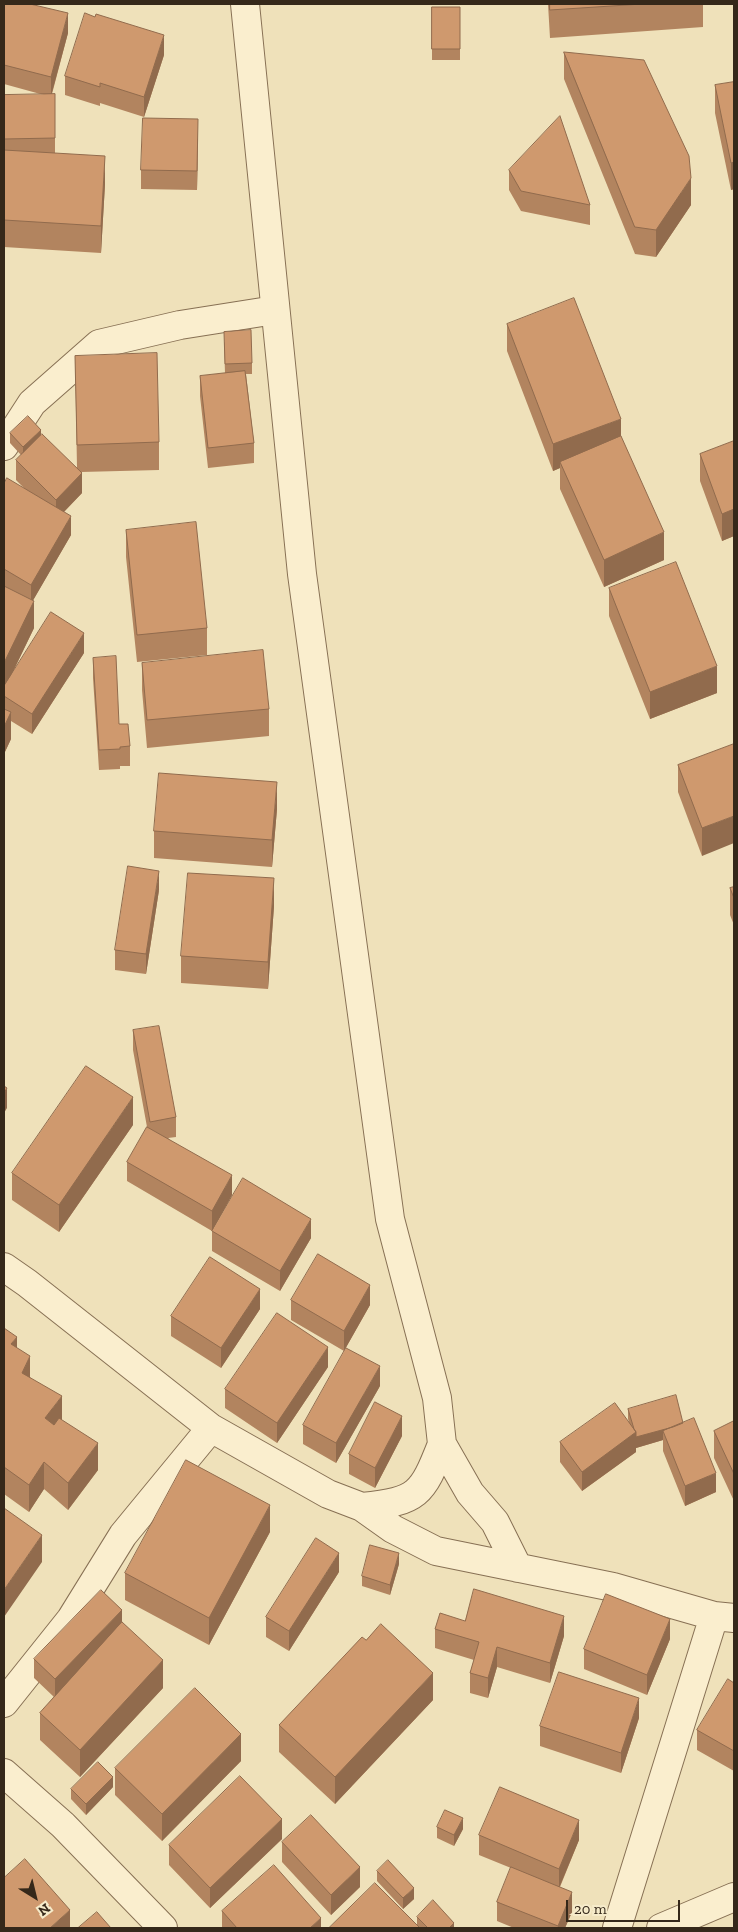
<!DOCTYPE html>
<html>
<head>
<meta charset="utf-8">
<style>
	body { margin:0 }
	#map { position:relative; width:738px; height:1932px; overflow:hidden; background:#efe1ba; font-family:"Zilla Slab",serif }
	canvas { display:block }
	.frame { position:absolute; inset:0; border:5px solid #35281a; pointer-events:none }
	.north { position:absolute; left:10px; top:1872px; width:50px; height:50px; -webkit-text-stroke:4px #f6ebca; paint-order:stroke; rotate:144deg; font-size:14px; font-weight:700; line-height:20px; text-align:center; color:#35281a }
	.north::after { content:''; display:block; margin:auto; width:18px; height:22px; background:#35281a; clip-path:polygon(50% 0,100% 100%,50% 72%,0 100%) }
	.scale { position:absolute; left:566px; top:1900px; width:114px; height:22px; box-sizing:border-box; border:2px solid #35281a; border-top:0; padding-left:6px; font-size:15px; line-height:18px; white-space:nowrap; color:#35281a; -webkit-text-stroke:4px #f6ebca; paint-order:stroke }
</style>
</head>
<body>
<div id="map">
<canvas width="738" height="1932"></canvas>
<div class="frame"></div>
<div class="north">N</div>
<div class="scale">20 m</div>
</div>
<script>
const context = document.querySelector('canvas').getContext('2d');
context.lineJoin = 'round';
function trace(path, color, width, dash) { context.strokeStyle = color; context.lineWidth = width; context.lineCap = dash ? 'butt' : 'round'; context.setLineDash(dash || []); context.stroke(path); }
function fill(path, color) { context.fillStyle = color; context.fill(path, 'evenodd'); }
const minor = new Path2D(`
	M245,4L302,574L390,1219L437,1398L442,1444L470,1493L495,1522L518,1568
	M4,446L32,403L99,344L180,325L275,310
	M4,1267L27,1283L211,1428L328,1494L362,1507L393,1529L436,1551L613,1587L714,1616L734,1618
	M362,1507C418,1501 422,1495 442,1444
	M4,1703L71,1619L123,1535L211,1428
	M617,1928L714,1616
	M661,1928L734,1897`);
const tertiary = new Path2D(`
	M4,1773L63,1825L163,1928`);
trace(minor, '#877054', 30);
trace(tertiary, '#877054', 30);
trace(minor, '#faeece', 28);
trace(tertiary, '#faeece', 28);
fill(new Path2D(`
	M4,4L68,33L52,94H55V153L105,184L101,253L4,247V95H44L4,84Z
	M548,4H703V27L550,38Z
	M432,7H460V60H432Z
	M564,52L691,205L656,257L635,254L564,79Z
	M164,55L144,117L100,103V106L65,95V76Z
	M734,82V189L731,190L715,113V85Z
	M198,139L197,190L141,189V170Z
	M509,170L590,205V225L521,211L509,190Z
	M507,324L621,436L664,560L604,587L560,489V468L553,471L507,351Z
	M224,342L252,363V374H246L254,443V463L208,468L200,396V376L225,373Z
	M75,356L159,442V470L81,472L82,493L64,512L71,535L33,600L34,628L12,674L84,653L32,734L11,721V739L4,754V484L26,490L16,480V460L21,455L10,443V433L41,435L77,468Z
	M734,441V536L722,541L700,481V454Z
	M126,530L207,628V655L137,662L126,557Z
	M609,588L717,693L650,719L609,616Z
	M93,658L119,724L130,746V766H120V769L99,770L93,678Z
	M142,663L269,709V736L147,748L142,690Z
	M734,744L702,856L678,792V765Z
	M277,809L272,867L154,858V831Z
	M734,887V925L730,915V888Z
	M159,890L146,974L115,970V950Z
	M274,906L268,989L181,983V956Z
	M133,1030L176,1117V1137L168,1138L232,1195L214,1228L311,1238L280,1291L212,1251V1231L127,1181V1162L147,1127L133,1050Z
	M133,1125L59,1232L12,1200V1173Z
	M291,1300L370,1305L344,1351L291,1320Z
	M260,1309L221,1368L171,1336V1316Z
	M4,1328L17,1348L30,1377L98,1470L68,1510L44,1489L29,1512L4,1494Z
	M328,1367L277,1443L225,1408V1389Z
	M380,1386L336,1463L303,1444V1425Z
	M628,1409L683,1423L716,1492L685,1506L663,1451V1440L636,1448V1447V1452L582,1491L560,1462V1442L629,1422L628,1419Z
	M734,1421V1501L714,1458V1431Z
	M402,1436L375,1488L349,1474V1454Z
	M270,1532L209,1645L125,1600V1573Z
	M399,1564L390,1595L362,1586V1576Z
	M339,1572L289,1651L266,1637V1617Z
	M465,1621L564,1636L550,1683L497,1667L488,1698L470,1693V1673L474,1660L435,1648V1629Z
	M122,1622L163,1688L80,1777L40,1740V1713L54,1697L34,1678V1659Z
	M670,1639L647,1695L584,1669V1649Z
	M366,1640L433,1700L335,1804L279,1752V1725Z
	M734,1671V1771L697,1750V1730L733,1682V1673Z
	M639,1718L621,1773L540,1746V1726Z
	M241,1761L162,1841L115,1795V1768Z
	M113,1787L86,1815L71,1799V1789Z
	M437,1827L463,1829L454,1846L437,1838Z
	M479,1835L579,1840L560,1887L572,1912L565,1928H514L497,1921V1902L511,1868L479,1855Z
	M282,1839L210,1908L169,1865V1845Z
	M282,1842L360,1887L331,1915L282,1862Z
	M377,1871L414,1899L403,1909L377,1881Z
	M222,1911L321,1928H222Z
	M417,1917L454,1928H329L417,1925Z`), '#b2845f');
fill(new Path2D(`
	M68,13V33L51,96V77Z
	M164,35V55L144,117V97Z
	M198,119V139L197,190V171Z
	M105,156V184L101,253V226Z
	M734,162V189L731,190V163Z
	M691,178V205L656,257V230Z
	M621,419V446L560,462V468L553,471V444Z
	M41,430V440L23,457V447Z
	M82,473V493L56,520V500Z
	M734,509V536L722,541V514Z
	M71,516V535L31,604V585Z
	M664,532V560L604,587V560Z
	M34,601V628L4,690V663Z
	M84,633V653L32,734V714Z
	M717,666V693L650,719V692Z
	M11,712V739L4,754V727Z
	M277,782V809L272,867V840Z
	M734,816V843L702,856V828Z
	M159,871V890L146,974V954Z
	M274,878V906L268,989V962Z
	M7,1088V1108L4,1113V1093Z
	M133,1097V1125L59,1232V1205Z
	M232,1175V1195L212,1231V1211Z
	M311,1219V1238L280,1291V1271Z
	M370,1285V1305L344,1351V1331Z
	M260,1289V1309L221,1368V1348Z
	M17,1337V1364L11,1344Z
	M328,1347V1367L277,1443V1423Z
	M30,1356V1383L22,1373Z
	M380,1366V1386L336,1463V1443Z
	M62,1396V1423L45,1445V1418Z
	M402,1416V1436L375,1488V1468Z
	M684,1424L663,1431V1440L636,1448V1437Z
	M636,1432V1452L582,1491V1472Z
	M98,1443V1470L68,1510V1483Z
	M44,1462V1489L29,1512V1485Z
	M716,1473V1492L685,1506V1486Z
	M270,1505V1532L209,1645V1618Z
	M42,1535V1562L4,1617V1590Z
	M339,1553V1572L289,1651V1631Z
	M399,1553V1564L390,1595V1585Z
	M122,1610V1630L55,1699V1679Z
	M564,1616V1636L550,1683V1663Z
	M670,1619V1639L647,1695V1675Z
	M497,1647V1667L488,1698V1678Z
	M163,1660V1688L80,1777V1750Z
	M433,1673V1700L335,1804V1777Z
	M639,1698V1718L621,1773V1753Z
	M241,1734V1761L162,1841V1814Z
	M113,1777V1787L86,1815V1804Z
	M463,1818V1829L454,1846V1835Z
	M282,1819V1839L210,1908V1888Z
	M579,1820V1840L559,1888V1869Z
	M360,1867V1887L331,1915V1895Z
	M414,1888V1899L403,1909V1898Z
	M572,1892V1912L565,1928H558V1926Z
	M70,1910V1928H50Z
	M321,1918V1928H310Z
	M454,1923V1928H449Z`), '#916b4d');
const building = new Path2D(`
	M4,4H30L68,13L51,77L4,65Z
	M550,4H642L550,10Z
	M432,7H460V49H432Z
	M85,13L95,17L96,14L164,35L144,97L100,83V87L65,76Z
	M564,52L644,60L689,156L691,178L656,230L635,227Z
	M734,82V162L731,163L715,85Z
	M55,94V138L4,139V95Z
	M560,116L590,205L521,191L509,170Z
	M143,118L198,119L197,171L141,170Z
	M4,150L105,156L101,226L4,220Z
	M574,298L621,419L553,444L507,324Z
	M251,330L252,363L225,364L224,332Z
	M157,353L159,442L77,445L75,356Z
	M245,371L254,443L208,448L200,376Z
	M28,416L41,430L23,447L10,433Z
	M42,434L82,473L56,500L16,460Z
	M621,436L664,532L604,560L560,462Z
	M734,441V509L722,514L700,454Z
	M7,478L71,516L31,585L4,569V484Z
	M196,522L207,628L137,635L126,530Z
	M676,562L717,666L650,692L609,588Z
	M4,586L34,601L4,663Z
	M51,612L84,633L32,714L4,696V686Z
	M263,650L269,709L147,720L142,663Z
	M116,656L119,724H128L130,746L120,747V749L99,750L93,658Z
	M4,709L11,712L4,727Z
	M734,744V816L702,828L678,765Z
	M159,773L277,782L272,840L154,831Z
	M128,866L159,871L146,954L115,950Z
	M188,873L274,878L268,962L181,956Z
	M734,887V898L730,888Z
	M159,1026L176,1117L150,1122L133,1030Z
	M86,1066L133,1097L59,1205L12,1173Z
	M4,1086L7,1088L4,1093Z
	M147,1127L232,1175L212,1211L127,1162Z
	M243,1178L311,1219L280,1271L212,1231Z
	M318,1254L370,1285L344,1331L291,1300Z
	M210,1257L260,1289L221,1348L171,1316Z
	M277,1313L328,1347L277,1423L225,1389Z
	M4,1328L17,1337L11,1344L30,1356L22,1373L62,1396L45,1418L54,1425L59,1418L98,1443L68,1483L44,1462L29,1485L4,1467Z
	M346,1348L380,1366L336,1443L303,1425Z
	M676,1395L683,1423L673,1427L636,1437V1432L634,1429L628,1409Z
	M375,1402L402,1416L375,1468L349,1454Z
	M615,1403L636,1432L582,1472L560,1442Z
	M694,1418L716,1473L685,1486L663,1431Z
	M734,1421V1474L714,1431Z
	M186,1460L270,1505L209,1618L125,1573Z
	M4,1508L42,1535L4,1590Z
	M316,1538L339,1553L289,1631L266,1617Z
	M370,1545L399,1553L390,1585L362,1576Z
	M474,1589L564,1616L550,1663L497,1647L488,1678L470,1673L479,1642L435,1629L440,1613L465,1621Z
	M101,1590L122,1610L55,1679L34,1659Z
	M606,1594L670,1619L647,1675L584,1649Z
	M122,1622L163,1660L80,1750L40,1713Z
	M381,1624L433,1673L335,1777L279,1725L362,1637L366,1640Z
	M559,1672L639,1698L621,1753L540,1726Z
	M728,1679L734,1683V1751L697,1730Z
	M195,1688L241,1734L162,1814L115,1768Z
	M98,1762L113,1777L86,1804L71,1789Z
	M240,1776L282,1819L210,1888L169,1845Z
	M500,1787L579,1820L559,1869L479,1835Z
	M445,1810L463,1818L454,1835L437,1827Z
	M311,1815L360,1867L331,1895L282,1842Z
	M25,1859L70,1910L50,1928H4V1878Z
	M388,1860L414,1888L403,1898L377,1871Z
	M274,1865L321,1918L310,1928H237L222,1911Z
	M511,1867L572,1892L558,1926L497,1902Z
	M375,1883L420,1928H329Z
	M433,1900L454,1923L449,1928H428L417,1917Z
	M97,1912L111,1928H78Z`);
fill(building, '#cf996e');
trace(building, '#916b4d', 1);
</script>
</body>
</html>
